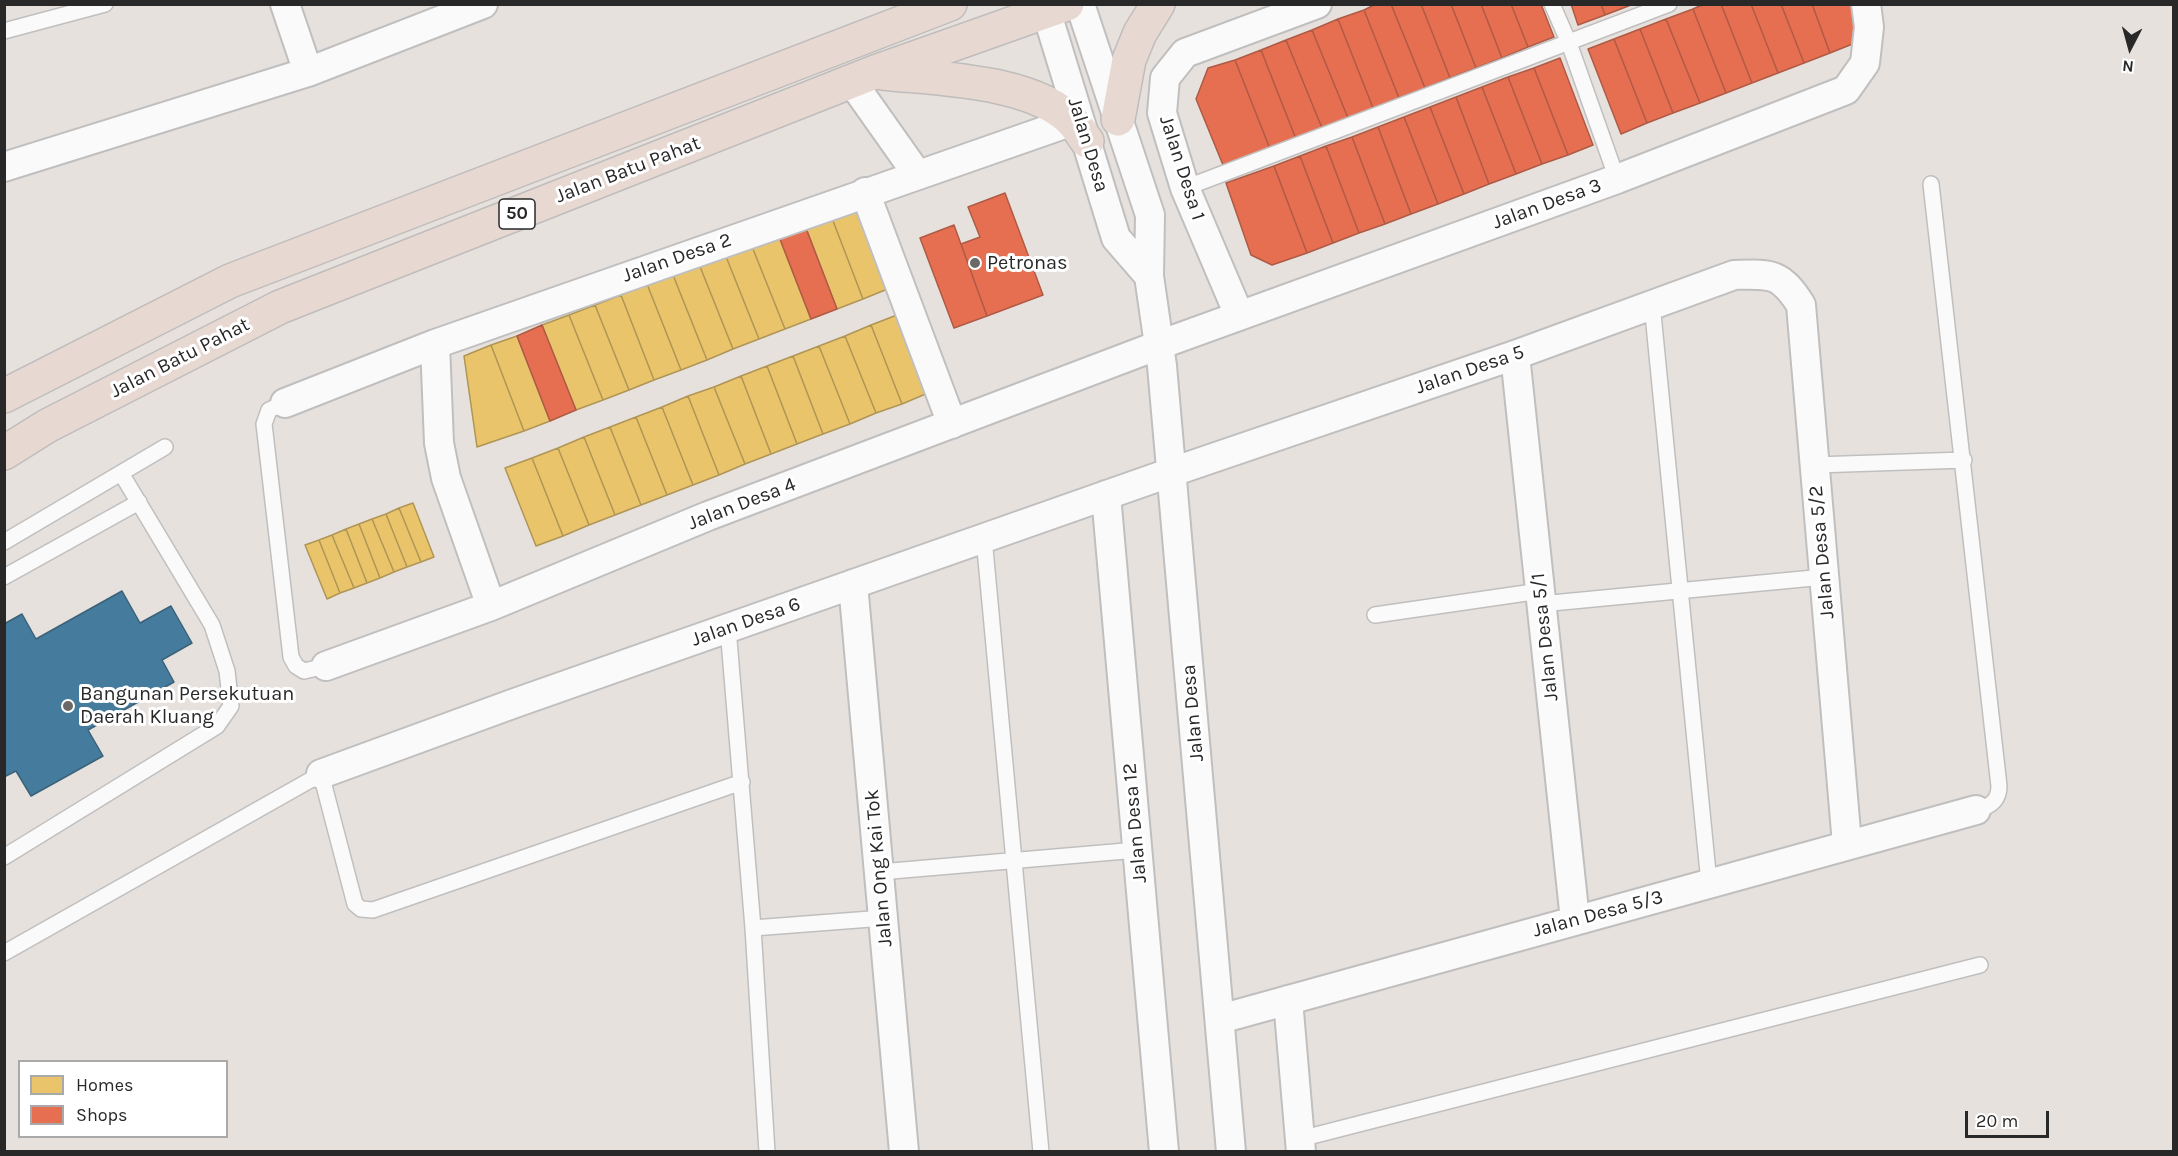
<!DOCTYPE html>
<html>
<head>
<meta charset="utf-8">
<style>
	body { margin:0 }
	#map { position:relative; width:2178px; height:1156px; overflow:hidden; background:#e7e1dd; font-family:Karla,sans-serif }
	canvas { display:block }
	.frame { position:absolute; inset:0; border:6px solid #282828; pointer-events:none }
	.legend { position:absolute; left:18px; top:1060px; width:210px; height:78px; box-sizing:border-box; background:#fff; border:2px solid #a9a9a9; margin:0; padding:8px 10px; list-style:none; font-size:18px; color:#282828 }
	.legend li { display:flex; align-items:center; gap:12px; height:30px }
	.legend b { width:30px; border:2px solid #a9a9a9 }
	.north { position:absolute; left:2100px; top:18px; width:60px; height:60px; -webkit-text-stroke:4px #fff; paint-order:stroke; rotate:186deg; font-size:16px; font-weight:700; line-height:24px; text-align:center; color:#282828 }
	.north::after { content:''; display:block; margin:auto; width:21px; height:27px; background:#282828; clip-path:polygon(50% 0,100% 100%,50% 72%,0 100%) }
	.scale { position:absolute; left:1965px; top:1111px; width:84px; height:27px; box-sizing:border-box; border:3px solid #282828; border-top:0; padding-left:8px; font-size:18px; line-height:21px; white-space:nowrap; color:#282828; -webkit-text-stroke:4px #fff; paint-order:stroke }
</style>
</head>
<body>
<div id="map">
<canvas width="2178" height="1156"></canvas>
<div class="frame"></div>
<ul class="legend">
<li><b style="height:16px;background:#e9c46a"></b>Homes</li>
<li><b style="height:16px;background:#e76f51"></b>Shops</li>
</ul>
<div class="north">N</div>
<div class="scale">20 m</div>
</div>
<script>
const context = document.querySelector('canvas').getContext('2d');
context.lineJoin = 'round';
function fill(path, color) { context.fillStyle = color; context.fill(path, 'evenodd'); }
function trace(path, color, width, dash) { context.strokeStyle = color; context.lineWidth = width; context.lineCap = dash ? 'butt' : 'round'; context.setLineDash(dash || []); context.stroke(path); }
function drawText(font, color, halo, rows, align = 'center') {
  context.font = font + ' Karla,sans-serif'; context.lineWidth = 6; context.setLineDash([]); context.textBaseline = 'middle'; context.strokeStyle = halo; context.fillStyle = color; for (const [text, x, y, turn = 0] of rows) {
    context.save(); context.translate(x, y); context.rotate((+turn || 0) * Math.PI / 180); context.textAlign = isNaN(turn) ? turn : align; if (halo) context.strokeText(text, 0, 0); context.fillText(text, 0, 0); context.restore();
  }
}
const homes = new Path2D(`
	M856,203L890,288L863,299L830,213Z
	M830,213L863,299L837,309L804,223Z
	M778,234L811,319L785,329L751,244Z
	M751,244L785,329L759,339L725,254Z
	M725,254L759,339L733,349L699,264Z
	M699,264L733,349L707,360L673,275Z
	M673,275L707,360L681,370L647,284Z
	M647,284L681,370L654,380L621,295Z
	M621,295L654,380L629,390L595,305Z
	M595,305L629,390L603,400L569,315Z
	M569,315L603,400L576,410L542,325Z
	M897,315L928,393L902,404L871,325Z
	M871,325L902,404L876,413L845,336Z
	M517,336L550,421L524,431L491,345Z
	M845,336L876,413L850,424L819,346Z
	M491,345L524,431L477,447L464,356Z
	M819,346L850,424L823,434L793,356Z
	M793,356L823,434L797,444L767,366Z
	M767,366L797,444L771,454L741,376Z
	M741,376L771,454L745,464L714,387Z
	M714,387L745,464L719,475L688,396Z
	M688,396L719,475L693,485L662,407Z
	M662,407L693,485L667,495L636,417Z
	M636,417L667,495L641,505L610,427Z
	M610,427L641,505L615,515L584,437Z
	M584,437L615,515L589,525L558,448Z
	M558,448L589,525L563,536L532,458Z
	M532,458L563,536L536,546L505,468Z
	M413,503L434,557L421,562L399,508Z
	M399,508L421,562L407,567L386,514Z
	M386,514L407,567L394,572L372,519Z
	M372,519L394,572L380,578L359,524Z
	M359,524L380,578L367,583L346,529Z
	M346,529L367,583L354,588L332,535Z
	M332,535L354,588L340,593L319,540Z
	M319,540L340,593L327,599L305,545Z`);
fill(homes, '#e9c46a');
trace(homes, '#af9556', 1.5);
const shops = new Path2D(`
	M1376,4H1391L1425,88L1399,98L1364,10Z
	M1391,4H1421L1450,78L1425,88Z
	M1421,4H1451L1476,68L1450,78Z
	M1451,4H1481L1502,58L1476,68Z
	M1481,4H1511L1528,47L1502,58Z
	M1511,4H1541L1554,37L1528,47Z
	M1571,4H1601L1605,15L1578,25Z
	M1601,4H1630L1631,5L1605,15Z
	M1704,4H1721L1752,83L1726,93L1693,9Z
	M1721,4H1751L1778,73L1752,83Z
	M1751,4H1781L1804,63L1778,73Z
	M1781,4H1812L1830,53L1804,63Z
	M1812,4H1853L1855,43L1830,53Z
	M1693,9L1726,93L1700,103L1666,19Z
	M1364,10L1399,98L1373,108L1338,19Z
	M1338,19L1373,108L1348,118L1312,30Z
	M1666,19L1700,103L1673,113L1640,29Z
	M1640,29L1673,113L1647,123L1614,39Z
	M1312,30L1348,118L1322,128L1286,40Z
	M1614,39L1647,123L1621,134L1588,49Z
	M1286,40L1322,128L1296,139L1261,50Z
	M1261,50L1296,139L1270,149L1235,60Z
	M1560,58L1593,145L1568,155L1534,68Z
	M1235,60L1270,149L1223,165L1196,99L1208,68Z
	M1534,68L1568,155L1542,164L1508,77Z
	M1508,77L1542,164L1516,174L1482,87Z
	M1482,87L1516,174L1489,184L1456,97Z
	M1456,97L1489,184L1464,194L1430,107Z
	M1430,107L1464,194L1438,204L1404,117Z
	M1404,117L1438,204L1411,214L1378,127Z
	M1378,127L1411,214L1385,224L1352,137Z
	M1352,137L1385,224L1359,233L1326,146Z
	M1326,146L1359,233L1333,243L1300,156Z
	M1300,156L1333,243L1307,253L1274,166Z
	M1274,166L1307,253L1272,265L1251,255L1226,183Z
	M1005,193L1043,295L987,316L961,244L980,237L968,207Z
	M804,223L837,309L811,319L778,234Z
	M954,225L987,316L954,328L920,238Z
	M542,325L576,410L550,421L517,336Z`);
fill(shops, '#e76f51');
trace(shops, '#ae5a45', 1.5);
const public = new Path2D(`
	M122,591L140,623L171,606L192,643L162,660L174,682L88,730L103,756L31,796L16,771L4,777V624L22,614L36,639Z`);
fill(public, '#457b9d');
trace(public, '#3c627a', 1.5);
const lane = new Path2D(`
	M1552,4L1569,43L1617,179
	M4,31L105,4
	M1931,184L1999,786C1999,801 1990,807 1976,810
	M1185,188L1669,4
	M1652,304L1709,883
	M285,403L269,410L264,424L291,657L296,666L304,671L326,666
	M1815,465L1964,460
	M984,538L1041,1152
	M4,542L165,447
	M4,577L139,502
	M1541,604L1824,577
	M1375,615L1540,591
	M728,628L753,928L767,1152
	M4,857L217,726L231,706L227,671L212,625L121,473
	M880,872L1137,850
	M753,928L884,918
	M4,953L321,774L355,904L361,909L373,910L742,782
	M1300,1139L1980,965`);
const street = new Path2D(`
	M285,4L308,72
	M1044,4L1116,238L1149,276
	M1080,4L1150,215L1149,276L1162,366L1231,1152
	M852,82L917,174
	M4,167L308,72L483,4
	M865,192L952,424
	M1239,315L1185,188L1162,113L1165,78L1185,53L1317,4
	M435,344L439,443L446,478L491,606
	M1515,355L1575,920
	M285,403L435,344L1073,121
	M1106,495L1164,1152
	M853,584L904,1152
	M326,666L491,606L708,516L1159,345L1617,179L1846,90L1865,63L1869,27L1866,4
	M321,774L515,703L1172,472L1515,355L1734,275C1771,274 1780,272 1801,305L1847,844
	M1288,1000L1301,1152
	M1220,1019L1976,810`);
const highway = new Path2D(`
	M883,73C937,79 1034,80 1073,122C1078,127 1082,135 1087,141
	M1118,119L1129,60L1140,33L1158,4
	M4,396L230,281L950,4
	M4,453L47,426L280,307L875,72L1067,4`);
trace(lane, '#c0bfbf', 18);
trace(street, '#c0bfbf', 32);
trace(highway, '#bfbdbc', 36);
trace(lane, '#fbfafa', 15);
trace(street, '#fbfafa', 28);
trace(highway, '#e8d8d2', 33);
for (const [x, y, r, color] of [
	[975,263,6,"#6b6967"],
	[68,706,6,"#6b6967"]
]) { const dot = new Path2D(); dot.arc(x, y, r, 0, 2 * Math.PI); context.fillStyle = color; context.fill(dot); trace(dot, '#fff', 2); }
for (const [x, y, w] of [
	[517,214,36]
]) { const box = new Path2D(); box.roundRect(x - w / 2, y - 15, w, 30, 4.5); context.fillStyle = '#fff'; context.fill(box); trace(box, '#282828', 1.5); }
drawText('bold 18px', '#282828', null, [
	["50",517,214]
]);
drawText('20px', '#282828', '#fff', [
	["Jalan Desa",1088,145,73],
	["Jalan Desa 1",1182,168,72],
	["Jalan Batu Pahat",628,170,-21],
	["Jalan Desa 3",1547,204,-20],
	["Jalan Desa 2",677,258,-19],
	["Jalan Batu Pahat",180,358,-27],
	["Jalan Desa 5",1470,370,-19],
	["Jalan Desa 4",742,504,-21],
	["Jalan Desa 5/2",1822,552,-95],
	["Jalan Desa 6",746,622,-19],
	["Jalan Desa 5/1",1545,637,-96],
	["Jalan Desa",1193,713,-95],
	["Jalan Desa 12",1135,823,-95],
	["Jalan Ong Kai Tok",879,868,-95],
	["Jalan Desa 5/3",1598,914,-15]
]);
drawText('20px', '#282828', '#fff', [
	["Petronas",987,263],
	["Bangunan Persekutuan",80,694],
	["Daerah Kluang",80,717]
], 'left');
</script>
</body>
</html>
